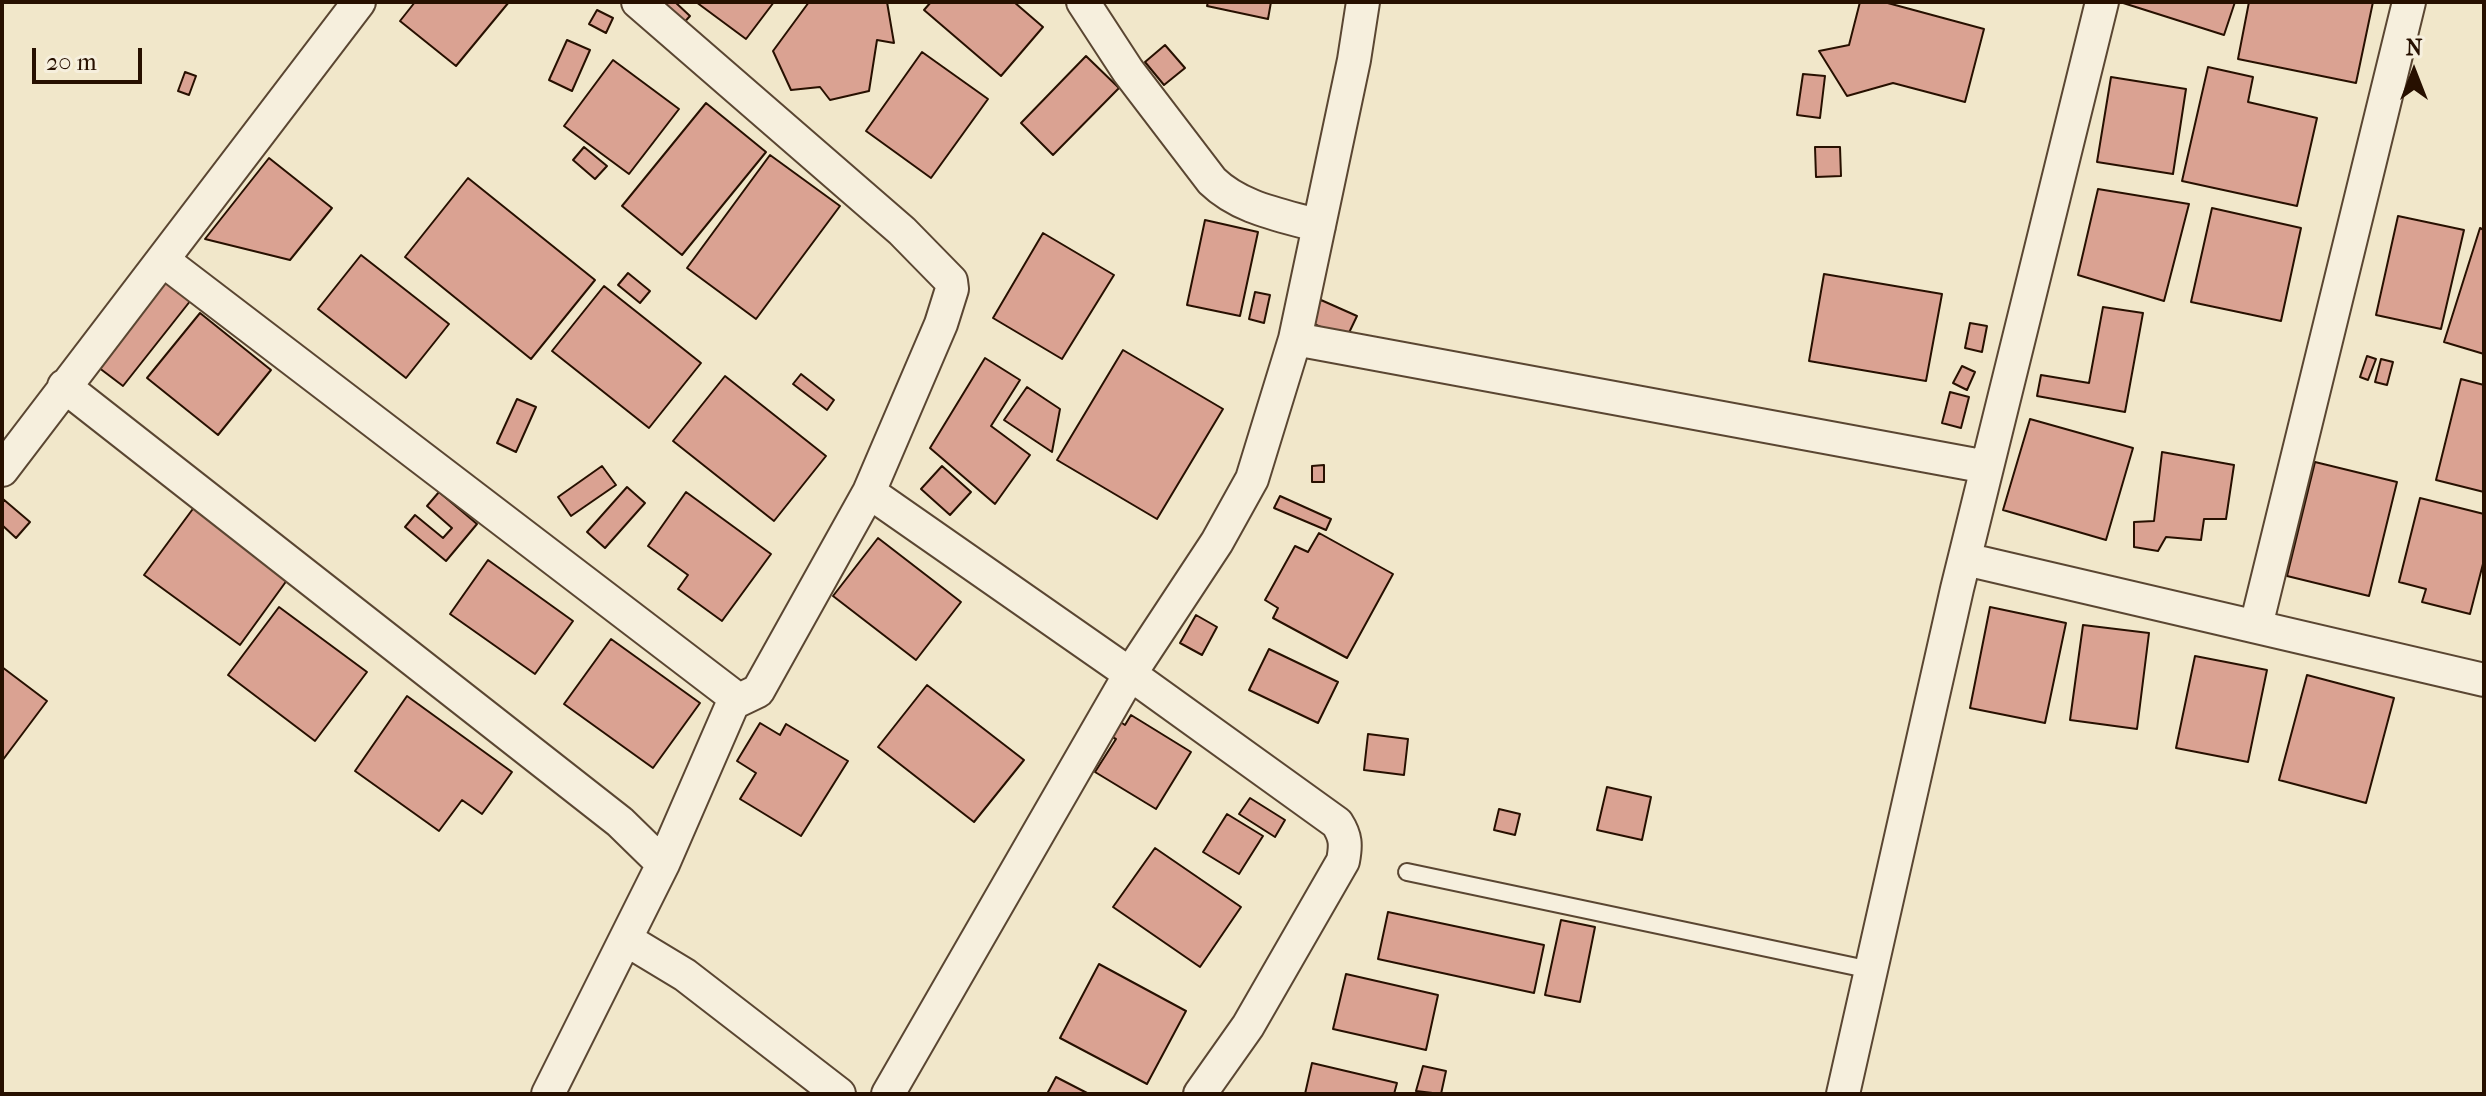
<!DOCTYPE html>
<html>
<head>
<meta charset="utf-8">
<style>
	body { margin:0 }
	#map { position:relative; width:2486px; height:1096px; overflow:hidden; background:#f1e7ca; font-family:"IM FELL French Canon",serif }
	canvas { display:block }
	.frame { position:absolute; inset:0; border:4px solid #271000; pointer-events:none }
	.north { position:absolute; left:2374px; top:32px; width:80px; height:80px; -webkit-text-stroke:6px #f6efdd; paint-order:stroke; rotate:0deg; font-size:22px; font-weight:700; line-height:32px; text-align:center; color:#271000 }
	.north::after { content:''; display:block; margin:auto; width:28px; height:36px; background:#271000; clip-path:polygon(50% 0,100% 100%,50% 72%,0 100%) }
	.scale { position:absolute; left:32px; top:48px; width:110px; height:36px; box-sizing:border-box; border:4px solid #271000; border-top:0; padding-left:10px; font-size:24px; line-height:28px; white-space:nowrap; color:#271000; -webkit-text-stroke:6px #f6efdd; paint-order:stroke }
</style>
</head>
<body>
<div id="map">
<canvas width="2486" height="1096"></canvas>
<div class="frame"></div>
<div class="north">N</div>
<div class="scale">20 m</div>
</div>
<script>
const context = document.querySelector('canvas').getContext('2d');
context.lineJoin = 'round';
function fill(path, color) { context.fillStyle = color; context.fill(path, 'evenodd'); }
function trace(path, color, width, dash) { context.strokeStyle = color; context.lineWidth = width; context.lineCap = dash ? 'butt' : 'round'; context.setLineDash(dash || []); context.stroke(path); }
const building = new Path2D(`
	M415,2H509L456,66L400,21Z
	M664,2H675L690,16L680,27L659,8Z
	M696,2H774L746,39Z
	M809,2H887L894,43L877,40L869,91L830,100L820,87L791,90L773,51Z
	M931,2H1014L1043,27L1001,76L924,10Z
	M1208,2H1271L1268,19L1207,6Z
	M1860,2H1884L1984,29L1965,102L1893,83L1847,96L1819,51L1849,45Z
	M2120,2H2235L2224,35Z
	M2249,2H2373L2356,83L2238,59Z
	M597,10L613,18L606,33L589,24Z
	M567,40L590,50L572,91L549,80Z
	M1165,45L1185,68L1164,85L1145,62Z
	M922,52L988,99L931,178L866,131Z
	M1086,56L1119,88L1053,155L1021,123Z
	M613,60L679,109L629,174L564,126Z
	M2208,67L2253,77L2248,102L2317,118L2297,206L2182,181Z
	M185,72L196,76L189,95L178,91Z
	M1803,74L1825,76L1820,118L1797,115Z
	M2111,77L2186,89L2173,174L2097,162Z
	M706,103L766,152L682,255L622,206Z
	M584,147L607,166L595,179L573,160Z
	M1815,147H1840L1841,176L1816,177Z
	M770,155L840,206L756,319L687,268Z
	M269,158L332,208L290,260L205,239Z
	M468,178L595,280L531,359L405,257Z
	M2098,189L2189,204L2164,301L2078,275Z
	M2212,208L2301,228L2281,321L2191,302Z
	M2398,216L2464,230L2441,329L2376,315Z
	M1205,220L1258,232L1240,316L1187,305Z
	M2480,228L2484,230V354L2444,342Z
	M1043,233L1114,275L1062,359L993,318Z
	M361,255L449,324L406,378L318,309Z
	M628,273L650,291L640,303L618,285Z
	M1824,274L1942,294L1926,381L1809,361Z
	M162,277L191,300L123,386L94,364Z
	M604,286L701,363L649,428L552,351Z
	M1255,292L1270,295L1264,323L1249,319Z
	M1321,300L1357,316L1346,339L1310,322Z
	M2103,307L2143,313L2125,412L2037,396L2041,375L2089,383Z
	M200,313L271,370L218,435L147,378Z
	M1970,323L1987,326L1982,352L1965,348Z
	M1123,350L1223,409L1157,519L1057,460Z
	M2367,356L2376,359L2368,380L2360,377Z
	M985,358L1020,380L991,426L1030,455L995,504L930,448Z
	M2381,359L2393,362L2387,385L2375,382Z
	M1962,366L1975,372L1967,390L1953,383Z
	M801,374L834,400L827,410L793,384Z
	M725,376L826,456L774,521L673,441Z
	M2461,379L2484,385V492L2436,480Z
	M1027,387L1060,409L1052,452L1004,420Z
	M1950,392L1969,397L1961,428L1942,423Z
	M517,399L536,407L516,452L497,443Z
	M2030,419L2133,448L2106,540L2003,510Z
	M2162,452L2234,465L2226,519H2204L2201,540L2166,537L2158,551L2134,547V522L2154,521Z
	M2315,462L2397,482L2369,596L2287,576Z
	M1324,465V482H1312V466Z
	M602,466L616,485L571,516L558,497Z
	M942,466L971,492L950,515L921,489Z
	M627,487L645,503L605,548L587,532Z
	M439,492L477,524L446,561L405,527L415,515L443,538L452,528L427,506Z
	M686,492L771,554L722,621L678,589L688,575L648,546Z
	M1280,496L1331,519L1326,530L1274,508Z
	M2420,498L2484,514V560L2470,614L2422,602L2426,589L2399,582Z
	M3,499L30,522L16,538L2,525Z
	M195,506L290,576L240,645L144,575Z
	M1319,533L1393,574L1347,658L1273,618L1278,608L1265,600L1295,546L1308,552Z
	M878,538L961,602L916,660L833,596Z
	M488,560L573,621L535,674L450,614Z
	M279,607L367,672L315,741L228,675Z
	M1990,607L2066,623L2045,723L1970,708Z
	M1196,615L1217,627L1202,655L1180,643Z
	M2083,625L2149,633L2137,729L2070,720Z
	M611,639L700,703L653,768L564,704Z
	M1269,649L1338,682L1318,723L1249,690Z
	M2195,656L2267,670L2248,762L2176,748Z
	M2,667L47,701L2,761Z
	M2307,675L2394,698L2366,803L2279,780Z
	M927,685L1024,760L974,822L878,747Z
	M407,696L512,772L482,814L462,800L439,831L355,771Z
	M1131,715L1191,752L1156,809L1095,772L1116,739L1106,734L1116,719L1125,725Z
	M760,723L780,735L786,724L848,761L801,836L740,799L756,773L737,761Z
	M1368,734L1408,739L1404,775L1364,770Z
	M1607,787L1651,797L1642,840L1597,830Z
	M1250,798L1285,820L1275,837L1239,814Z
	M1499,809L1520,814L1515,835L1494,830Z
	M1227,814L1263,836L1239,874L1203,852Z
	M1155,848L1241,907L1200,967L1113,907Z
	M1388,912L1544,945L1534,993L1378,959Z
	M1561,920L1595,927L1580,1002L1545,995Z
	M1099,964L1186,1011L1147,1084L1060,1038Z
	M1346,974L1438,995L1426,1050L1333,1029Z
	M1312,1063L1397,1083L1394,1094H1305Z
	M1423,1066L1446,1071L1441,1094L1416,1091Z
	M1056,1077L1089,1094H1047Z`);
fill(building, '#daa292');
trace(building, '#271000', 2);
const service = new Path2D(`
	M1407,872L1871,970`);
const minor = new Path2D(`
	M1083,2L1128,71L1212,181C1241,209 1282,215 1319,226
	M164,261L736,698L733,703L758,691L869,492L941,324L952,289L951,281L902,231L638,2
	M1295,339L1987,467
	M64,386L620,822L663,864
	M2,470L359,2
	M869,492L1130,674L1337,823C1346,837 1346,845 1343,861L1248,1026L1200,1094
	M1965,559L2484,680
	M2256,626L2409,2
	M627,940L685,975L839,1094
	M548,1094L663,864L733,703
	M888,1094L1130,674L1217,542L1252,479L1295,339L1354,60L1363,2
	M1843,1094L1957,589L2102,2`);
trace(service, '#5a4632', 20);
trace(minor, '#5a4632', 36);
trace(service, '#f6efdd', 16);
trace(minor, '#f6efdd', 32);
</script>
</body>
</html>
